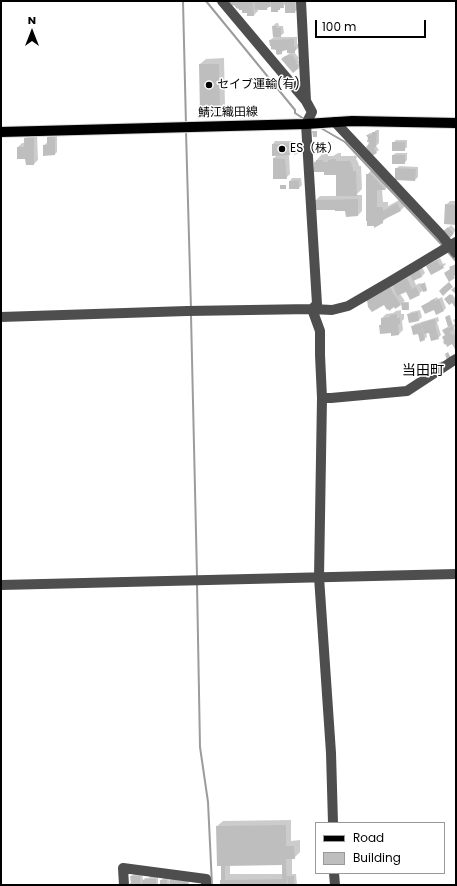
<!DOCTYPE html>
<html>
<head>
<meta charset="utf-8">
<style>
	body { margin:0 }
	#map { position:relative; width:457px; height:886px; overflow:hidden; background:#fff; font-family:Poppins,sans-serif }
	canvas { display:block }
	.frame { position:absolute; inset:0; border:2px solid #000; pointer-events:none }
	.legend { position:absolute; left:315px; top:822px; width:130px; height:52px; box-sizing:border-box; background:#fff; border:1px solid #999; margin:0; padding:5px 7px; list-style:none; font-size:12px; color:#000 }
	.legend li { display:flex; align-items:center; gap:8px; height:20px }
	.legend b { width:20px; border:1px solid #999 }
	.north { position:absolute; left:12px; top:12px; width:40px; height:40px; -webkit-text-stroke:3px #fff; paint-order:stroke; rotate:0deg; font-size:11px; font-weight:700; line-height:16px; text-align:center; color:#000 }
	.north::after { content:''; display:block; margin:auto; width:14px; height:18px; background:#000; clip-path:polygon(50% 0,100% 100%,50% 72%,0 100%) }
	.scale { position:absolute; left:315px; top:20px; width:111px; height:18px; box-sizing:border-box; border:2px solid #000; border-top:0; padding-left:5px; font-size:12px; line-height:14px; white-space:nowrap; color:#000; -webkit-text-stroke:3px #fff; paint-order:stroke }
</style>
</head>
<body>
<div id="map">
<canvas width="457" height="886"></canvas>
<div class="frame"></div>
<ul class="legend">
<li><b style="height:5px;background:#000"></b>Road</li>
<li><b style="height:11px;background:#bebebe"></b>Building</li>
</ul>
<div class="north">N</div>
<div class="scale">100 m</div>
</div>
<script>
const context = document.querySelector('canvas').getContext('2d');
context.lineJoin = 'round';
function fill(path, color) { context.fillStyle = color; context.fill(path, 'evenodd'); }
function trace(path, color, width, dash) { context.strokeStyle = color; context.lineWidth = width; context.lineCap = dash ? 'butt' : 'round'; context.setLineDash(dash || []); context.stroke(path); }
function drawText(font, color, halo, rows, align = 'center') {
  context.font = font + ' Poppins,"Noto Sans JP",sans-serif'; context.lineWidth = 3; context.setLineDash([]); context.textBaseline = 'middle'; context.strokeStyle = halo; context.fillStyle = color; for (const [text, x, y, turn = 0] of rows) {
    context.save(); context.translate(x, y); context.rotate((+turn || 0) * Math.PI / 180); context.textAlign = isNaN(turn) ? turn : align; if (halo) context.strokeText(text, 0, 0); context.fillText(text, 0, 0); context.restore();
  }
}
fill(new Path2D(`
	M232,1H297L298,9L295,12L286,4L277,11L272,4L267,9L258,10V11L254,15H248V12Z
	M276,23H278L279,26H283L284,33L279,37H297V44H299V47L294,52L299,58L298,60L301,63V65L293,72L282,59L291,52L288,49L284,50L281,53L270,40L274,37L273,26Z
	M224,58L225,106L219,112L200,64L206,59Z
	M376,130H379V143L376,146L379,150L376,152L369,145V138L367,135L370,133H373Z
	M29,134H37L38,160L34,164L26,158L18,147L22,143H25V138Z
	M50,135H57V152L55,154L44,145L48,142V137Z
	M396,140H407V147L404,150L393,143Z
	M275,141H293L292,152L289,154L290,174L286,178L274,158L277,155L273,144Z
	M295,152H298V153L297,154L294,155Z
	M338,153H341V156H354L355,155L357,157L356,159L358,162L359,166H361L362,189L356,195H362V211L358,215L346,210L316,200L320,196H337V174L325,171L315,162L322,154H328V156H333Z
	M396,153H407V160L404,163L393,155Z
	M399,166L418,167V177L415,180L396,169Z
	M372,169L390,184L385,189H382L383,202H388V206L403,198L406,205L401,210L388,216L382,222L375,227L367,175Z
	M292,178H301L302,185L299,188H290V181Z
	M450,201H456V224L446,205Z
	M451,225L456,230L449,237L444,232Z
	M440,258L443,264L445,263L446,264L443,267H427L430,264Z
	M422,267L425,273L422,276L414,280L416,285L420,283L421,285L425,282L427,289L426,290H423L419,294L407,290L400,294L405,301L403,302H409V308L408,309H403L402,303L400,305L384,303L369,300Z
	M452,294L456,299V307L452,302L446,299Z
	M437,297L438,299L442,297L446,308L444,310L422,306L425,304Z
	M401,310V314H404V319L402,321L403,330L399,334L392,335V332L380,326L382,324V318L386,314L393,313L396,311Z
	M420,310L422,317L419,320L409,322L408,315L411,312Z
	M450,315L453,325L455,324L453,320L456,318V326L454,328L456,331V349L443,331L449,326L447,316Z
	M438,317L439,321L437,322L441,335L438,338L430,332L426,333L427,337L424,339L412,327L415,324Z
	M442,361L443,363L437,366L436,364Z
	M291,820V841L300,840V852L294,858H292V874H296L297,885H221L222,879V865L217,826L223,821ZM283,864V874H230V865Z
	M142,873L143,880L145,878H149L150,876H158V885H131V876L134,874Z
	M174,876L189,878V885H161V880L164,878H169V881Z`), '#0003');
trace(new Path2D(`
	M183,1L186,125
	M206,1L295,110V113L304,119
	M319,127L345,142L443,246
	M186,131L191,309
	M447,251L456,261
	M191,315L197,576
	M197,583L200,747L208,802L212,885`), '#9c9c9c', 2);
fill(new Path2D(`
	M231,1H253L254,16H247V13H242V10H239L238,8L237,9L234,5L233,6L229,2Z
	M254,1H270L271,7H267V10H259V9L255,10Z
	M271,1H283L284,8H280V10H278V12H271Z
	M285,1H295V13H285Z
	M272,26H276L277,28H281V37H273Z
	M294,39V47L296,46V50H295V53H287V50L282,51V54L277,55V54H276V50L271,49V46H270L269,40Z
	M292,55L297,62L296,63L299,66L298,67L299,68L293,73L281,59L285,56Z
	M199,64H219L220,113H200Z
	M312,131H317V137H313Z
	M372,132H377L376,147L374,148L377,153L372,156L366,147L368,145L369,142H367L368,138L366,135H372Z
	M47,137H55V155L43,156V145H47Z
	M24,138H34V165H26L25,159H17V147H24Z
	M392,142H405V151H392Z
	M291,143L290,155L272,156V144Z
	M392,155H405V164H392Z
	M273,158L285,159L287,179H273Z
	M331,159H336V161H348L349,160L352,164L351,165L353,168V171H356L357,196H336V175H324V172H314V162H316V160H323V162H328V160H331Z
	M395,168L416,169L415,181L395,180Z
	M366,174H371L386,190H377V207H383V211L397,203L401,211L383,220V223L374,228V226H367V221H366Z
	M299,180V189H289V181Z
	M280,185H286V189H280Z
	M358,199V216L346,217L345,211H335V210H315V200Z
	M445,204L456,205V225L444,224Z
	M448,227L454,233L449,239L442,232Z
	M437,260L440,266L442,265L444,268L431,275L426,266Z
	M456,264V275L454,276L455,278L449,282L444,273L450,269L449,267Z
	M419,269L422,277L413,281L410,275Z
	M407,278L412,289L416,287L420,295L410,300L406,292L397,296L393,285Z
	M449,282L453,287L447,292L443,287Z
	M424,283L427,291L423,292L420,284Z
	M456,286V294L451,290Z
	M390,287L393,293L401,305L395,309L394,307L389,311L388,309L387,310L384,305L372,312L368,307L367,300Z
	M443,287L447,292L443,296L439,291Z
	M450,294L455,301L456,300V309L452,303L449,305L444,299Z
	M434,299L435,301L439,299L444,311L436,315L434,310L425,314L421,306L430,302V301Z
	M401,303H408L409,310H402Z
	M418,312L419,321L409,323L407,314Z
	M397,314V318H400V324H398L399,335L391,336V333L380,334L379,325H381V318L390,317V315Z
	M449,315L452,325L448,327L445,317Z
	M435,319L436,324L435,325L439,339L431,341L429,333L424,334L421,323Z
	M421,324L425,340L420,342L418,334L413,335L411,326Z
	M452,326L454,329L450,332L452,335L454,334L456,338V351L452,344L447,347L446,344L445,345L443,342L444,341L442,337L445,335L442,330L448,327L449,328Z
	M448,352L451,358L447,360L445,354Z
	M286,825V846H294L295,859H286L287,885H220V880H221V866H217L216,826ZM282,865V879L225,880V866Z
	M130,876H140L141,885H130V883H131Z
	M287,876H294V885H288Z
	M146,879H156V885H142V880H146Z
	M170,879L187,880V885H170Z
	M160,880H167V885H160Z`), '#bebebe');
const major = new Path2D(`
	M1,132L306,124L352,121L456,123`);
trace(major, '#dbdbdb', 12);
trace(new Path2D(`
	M222,1L306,101L312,112L306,124L317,304L312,309
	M301,1L306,101
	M335,122L441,235L456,253
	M312,309L320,331V355L322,398L319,577L331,753L333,823
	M1,317L187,311L312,309L332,310L348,306L391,281L456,242
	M322,398H331L407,391L456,359
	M1,585L456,574
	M334,873L335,885
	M124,885L123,868L206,879V885`), '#4e4e4e', 10);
trace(major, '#000', 10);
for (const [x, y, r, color] of [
	[209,85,4,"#000"],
	[282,149,4,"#000"]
]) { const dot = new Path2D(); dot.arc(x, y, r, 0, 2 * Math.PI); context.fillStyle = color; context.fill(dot); trace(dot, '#fff', 1.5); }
drawText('12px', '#000', '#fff', [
	["セイブ運輸(有)",217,85],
	["ES（株）",290,149]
], 'left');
drawText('12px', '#000', '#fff', [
	["鯖江織田線",228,113,-1]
]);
drawText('14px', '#000', '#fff', [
	["当田町",423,371]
]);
</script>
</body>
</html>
